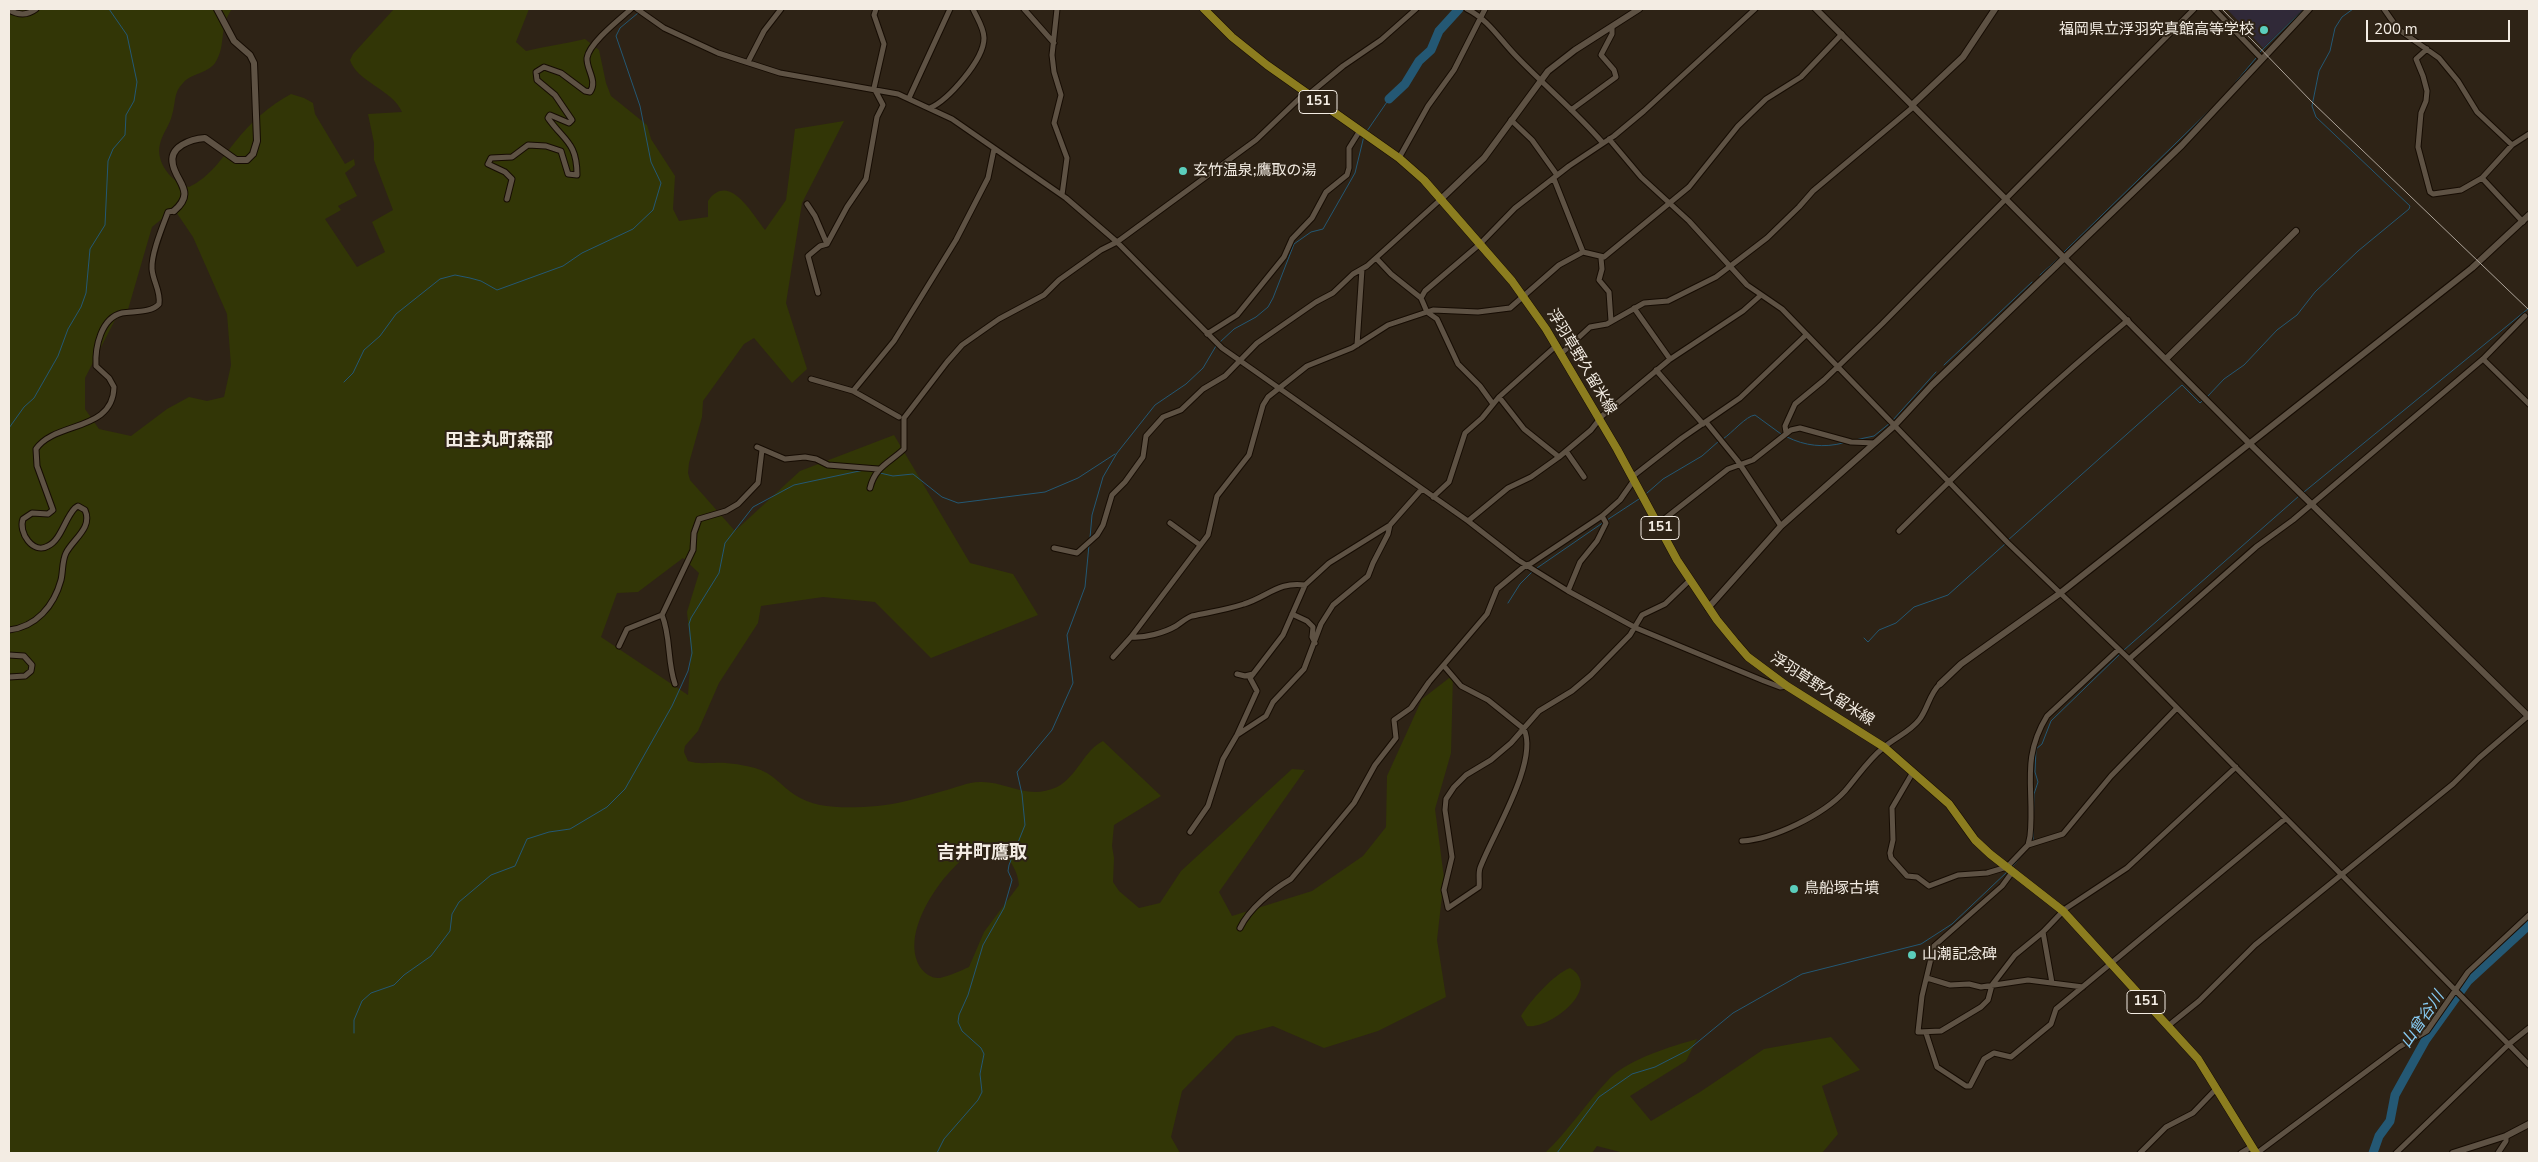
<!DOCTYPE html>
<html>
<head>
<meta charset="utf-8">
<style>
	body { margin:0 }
	#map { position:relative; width:2538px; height:1162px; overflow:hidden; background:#2e2316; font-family:"Nunito Sans",sans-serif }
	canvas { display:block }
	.frame { position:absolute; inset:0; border:10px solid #f3ece3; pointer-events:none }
	.scale { position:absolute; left:2366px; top:20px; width:144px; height:22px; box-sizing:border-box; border:2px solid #f3ece3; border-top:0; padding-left:6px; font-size:15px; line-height:18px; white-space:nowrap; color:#f3ece3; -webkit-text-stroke:4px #2e2316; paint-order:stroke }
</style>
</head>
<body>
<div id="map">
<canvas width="2538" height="1162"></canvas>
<div class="frame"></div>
<div class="scale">200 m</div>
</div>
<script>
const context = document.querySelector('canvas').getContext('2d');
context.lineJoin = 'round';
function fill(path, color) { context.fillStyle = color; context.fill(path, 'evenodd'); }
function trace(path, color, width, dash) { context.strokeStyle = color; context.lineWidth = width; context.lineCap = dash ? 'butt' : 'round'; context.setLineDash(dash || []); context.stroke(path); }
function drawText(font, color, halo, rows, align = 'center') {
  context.font = font + ' "Nunito Sans","Noto Sans JP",sans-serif'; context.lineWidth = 4; context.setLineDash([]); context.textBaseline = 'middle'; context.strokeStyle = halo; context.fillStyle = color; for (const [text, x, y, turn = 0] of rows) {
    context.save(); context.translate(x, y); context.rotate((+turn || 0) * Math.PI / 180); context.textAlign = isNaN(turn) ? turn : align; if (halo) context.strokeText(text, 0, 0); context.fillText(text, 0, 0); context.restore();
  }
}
fill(new Path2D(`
	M2227,9H2303L2263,48Z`), '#302938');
fill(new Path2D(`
	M9,9H232C218,28 227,45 215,63C207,74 191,73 183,83C173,93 176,103 172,115C170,125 162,134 160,144C155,162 172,183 189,187C210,177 221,159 235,142C250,123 270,105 291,94L304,98L313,103L315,114L345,164L354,159L355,165L345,173L357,196L338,206L341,210L325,219L357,267L385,252L372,222L393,210L374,160V143L368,114L402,112C393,90 356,81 350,60L353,54L394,9H529L516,42L526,51C546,46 565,44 585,39L599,50L606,83L611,96L647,125L651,139L675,176L673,209L679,221L708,217V201C729,171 752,214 765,230L786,200L795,129L844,121L802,203L786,303L807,369L792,383L754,338L744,344L703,401L702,417L689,463L688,473L690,480L735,531L800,471L894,435L970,563L1013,574L1038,615L931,658L875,602L823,597L761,606L758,623L719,683L698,731L685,746L684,752L688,761C697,764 704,763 714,763C726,762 743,765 755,768C773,773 781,786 795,795C817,810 851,808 877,806C899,804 922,797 943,791C956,788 967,782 980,782C1007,781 1027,801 1057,787C1077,777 1084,750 1103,741L1161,796L1114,825L1112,846L1114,858L1113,882L1119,891L1139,908L1160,903L1181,871L1292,769L1305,770L1219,892L1232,916L1312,891L1363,856L1386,827L1387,776L1422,699L1453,675L1451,753L1435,809L1444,878L1437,940L1446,997L1378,1031L1324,1048L1273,1026L1236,1036L1182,1091L1171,1137L1180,1153H9ZM174,209L193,237L227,314L231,365L224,397L207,401L189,397L167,409L131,436L99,429L85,409V378L115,320L127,313L152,227ZM683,558L699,573L687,612L691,651L688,695L601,637L617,593L638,592ZM977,846C1001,846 1017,863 1019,885L984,932L969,967C960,971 949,976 940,978C932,979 924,973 920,967C905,942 923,907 939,885C949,871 963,858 977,846Z
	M1570,968C1604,988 1549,1030 1527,1026L1521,1016C1530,1001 1554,974 1570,968Z
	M1831,1037L1860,1070L1822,1086L1838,1134L1822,1153H1624L1597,1146L1592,1153H1545C1569,1130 1587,1102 1610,1078C1629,1059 1672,1046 1697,1039L1686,1061L1630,1096L1651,1121L1700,1092L1764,1049Z`), '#323606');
trace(new Path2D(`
	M2260,52L2304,9
	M2235,83L2256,58
	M1367,131L1389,99
	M2064,252L2212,108
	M2040,275L2059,258
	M1219,343L1234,329L1256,317L1268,307L1273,298L1294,244L1311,232L1323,229L1355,173L1364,136
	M1944,365L2032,282
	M344,382L353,373L364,350L380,336L396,314L440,279L455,275L470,278L481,281L497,290L563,266L582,253L633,229L653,210L661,183L651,162L640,106L616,36L620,28L638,13
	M2208,396L2224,379L2244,365L2277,330L2297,315L2315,292L2358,251L2409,209L2410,206L2316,117L2312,106L2319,71L2330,51L2335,28L2342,17L2353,9
	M1893,420L1936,372
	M9,428L24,407L34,398L58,356L68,329L81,307L86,293L90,249L105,225L108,161L113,149L125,135L126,115L134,101L137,82L127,35L109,9
	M1787,437C1805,446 1824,448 1843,443
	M1723,439C1732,433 1746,416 1755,415L1781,434
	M1855,440L1874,436L1890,423
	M880,473L893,476L913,474L942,497L958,503L1045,492L1078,478L1115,454
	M2304,492L2529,308
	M1647,493L1663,479L1702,456L1719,441
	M1607,520L1639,499
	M1090,538L1092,515L1103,477L1117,453L1155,405L1186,384L1203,368L1216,346
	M2007,541L2182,385L2200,403L2202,401
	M1537,568L1604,522
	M1508,603L1520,584L1532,572
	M1864,638L1868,642L1879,630L1896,623L1914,607L1948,595L2005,544
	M2124,650L2299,496
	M2033,841L2034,794L2038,782L2035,772L2036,749L2042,744L2051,721L2121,653
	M2013,866L2028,848
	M354,1033V1020L362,1001L371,993L394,985L404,975L431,956L450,931L452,914L459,902L491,875L515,866L527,839L549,832L570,829L607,807L625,789L672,706L688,671L692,653L689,624L691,618L719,573L725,543L753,507L794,485L864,470
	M937,1153L944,1139L978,1100L982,1092L980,1074L984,1054L981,1048L962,1031L958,1022L959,1015L968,995L983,945L1004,908L1012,880L1008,871L1009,865L1025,825L1022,794L1017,772L1052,730L1073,683L1067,635L1085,587L1089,545
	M1557,1153L1599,1097L1632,1074L1655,1067L1688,1050L1733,1013L1802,974L1921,944L1952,924L2008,871`), '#245874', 1);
trace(new Path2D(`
	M1389,99L1405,84L1419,61L1431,50L1439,31L1459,9
	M2373,1153L2379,1136L2390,1121L2395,1095L2425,1041L2468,981L2529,925`), '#245874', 9);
const minor = new Path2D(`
	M637,9L664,28L718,53L780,73L898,94L952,119L1066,198L1117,242L1222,348L1468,521L1518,560L1568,591L1636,628L1764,681L1780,687L1787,686
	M1024,9L1054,43
	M1057,9L1052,55L1054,72L1061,95L1054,123L1067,158L1062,195
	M1467,9C1489,20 1500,40 1517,57C1545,86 1576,112 1602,142
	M2214,9L2262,59
	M2384,9L2398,29L2439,58L2458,81L2477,112L2512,145
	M9,10C18,15 27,16 36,9
	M2427,49L2416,59L2423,76L2427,91L2426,101L2421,113L2418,147L2430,192L2433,194L2461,190L2482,178
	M748,62L764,31L781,9
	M1308,95L1343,66L1381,40L1416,9
	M909,98L950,9
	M930,108C948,100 984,60 984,38C984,28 977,18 973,9
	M1571,110L1616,77L1614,70L1601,55L1612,34V27
	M1511,120L1532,140L1557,175
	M1609,139L1641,177L1689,221L1747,285L1782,309L2008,543L2129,659L2529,1065
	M1399,158L1428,106L1454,70L1485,9
	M1554,179L1583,252
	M507,199L512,179L505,172L488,164L491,158L512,157L528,145L546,146L561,151L568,174L577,175C577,142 564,141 548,118L550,115L569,123L572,120L555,95L537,80L536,72L544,67L561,73L585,91L590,92C598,81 586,69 587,58C589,43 620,19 631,9
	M807,204L815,216L827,244L820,246L808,256L818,293
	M2523,222L2482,178L2512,145L2529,134
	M827,244L847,207L866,179L877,117L883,105L874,88L884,44L874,15L876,9
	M1376,258L1391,274L1421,298
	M1601,258L1602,269L1599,280L1609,292L1611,321
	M1634,308L1670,359
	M1207,334L1237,315L1284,257L1292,239L1312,218L1326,192L1347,175L1349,168V148L1359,132
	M1357,345L1362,269
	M1562,353L1590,327L1607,324L1644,303L1668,301L1716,277L1767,238L1799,207L1813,191L1912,108V105
	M2483,359L2529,404
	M1656,370L1703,424
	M811,379L853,391L899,417
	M853,391L894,341L956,240L988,178L994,149
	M1499,397L1524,429L1559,457
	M1493,404L1480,386L1458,364L1437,319L1427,312L1421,298L1425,291L1480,244L1515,208L1569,166L1614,136L1644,111L1755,9
	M1706,422L1737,460L1781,526
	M1786,432L1785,426L1795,404L1824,380L1882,324L2194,9
	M757,447L785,459L805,457L816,459L828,465L878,469
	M1566,451L1584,477
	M1632,477L1682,438L1740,398L1806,335
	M870,488C875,467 889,463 904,449V418L947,362L962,345L999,319L1044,295L1059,280L1101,250L1117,242L1256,140L1305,93
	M1433,497L1449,482L1465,433L1482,418L1499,397L1557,345
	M1468,521L1508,488L1531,477L1559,457L1591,430L1602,416L1669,360L1743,311L1761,295
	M1170,523L1200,545
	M1658,524L1728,469L1753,460L1791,430L1800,428L1851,442L1875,443
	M1899,531C1972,458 2048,386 2128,320
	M1054,548L1077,553L1097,535L1103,525L1112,495L1125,482L1143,457L1146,436L1163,417L1181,410L1203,389L1225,376L1257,343L1316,302L1333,293L1353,274L1367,266L1440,200
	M1568,591L1580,562L1597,541L1606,523L1602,516
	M1292,614L1307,621L1313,627L1312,637L1315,643
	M9,630C36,627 54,606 61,580C63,572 62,561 66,553C73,539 93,528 85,510L78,506L75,508C65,518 61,540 48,546C33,555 18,532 23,519L32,513L48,514L53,510L37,466L36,449C55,421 113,432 114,387L109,378L96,366C95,347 101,318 122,313C134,311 151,313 159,304C161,291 153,282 152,269C151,254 162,228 168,212L174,211
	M1131,637C1145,638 1164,633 1176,626C1181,623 1186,618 1192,616C1210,612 1226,610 1244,604C1267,597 1279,581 1305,585
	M619,646L627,629L662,615
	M9,655L24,656L32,665L31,671L25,676L9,677
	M1113,657L1131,637L1208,535L1217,496L1249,455L1263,405L1268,397L1307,366L1352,348L1388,325L1433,310L1478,312L1510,308L1559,265L1583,252L1604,257L1689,187L1738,126L1766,99L1801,77L1842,34
	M2129,659L2256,547L2293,520L2483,359L2525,316
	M1444,666L1461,686L1488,700L1524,729C1539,762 1492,835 1480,868C1478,874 1480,881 1479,887L1448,908L1444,890L1452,857L1445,810L1446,799L1454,787L1466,775L1491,760L1511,743L1539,711L1572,691L1591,675L1630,635L1642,615L1665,604L1690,580
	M1237,674L1245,676L1253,674
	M675,684C667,661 671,637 662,615L693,550L694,533L699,519L726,511L738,504L758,483L762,450
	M1237,735L1266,716L1273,702L1304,669L1321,624L1333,605L1368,576L1373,563L1388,534L1390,525
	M1913,772L1892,808L1893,840L1890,853L1891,858L1907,876L1917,877L1929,886L1958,875L1987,873L2007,867L2028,845L2030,836C2035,790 2020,760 2047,716L2118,650
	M1190,832L1208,806L1223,759L1237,735L1257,691L1250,678L1283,635L1305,585L1329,563L1390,525L1421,490
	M1742,841C1774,839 1823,815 1845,791C1858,776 1868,760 1883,748C1894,738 1910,732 1919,720C1928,709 1929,694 1940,684
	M2028,845L2063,834L2111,776L2177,708
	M2013,871L2002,886L1934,946L1922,996L1918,1032L1941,1031L1981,1007L1988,1000L1992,985L2015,955L2043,932L2065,909L2127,868L2236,767
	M1240,928C1249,909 1272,890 1291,879L1354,803L1375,765L1396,738L1394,720L1411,708L1429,682L1487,614L1497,589L1526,565L1530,564L1602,516L1620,500L1634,480
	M2043,932L2052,983
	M1927,978L1950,985L1969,984L1981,987L2028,980L2083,987
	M2168,1026L2199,1001L2255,945L2453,784L2479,758L2529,715
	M1926,1033L1937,1067L1966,1086H1970L1984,1059L1994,1053L2011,1057L2051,1024L2056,1009L2285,819
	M2140,1153L2166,1127L2193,1113L2217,1088
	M2241,1153L2251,1147
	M2257,1153L2399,1047L2427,1031L2468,972L2529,915
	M2396,1153L2509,1044L2529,1028
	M2498,1153L2506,1141V1136`);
const tertiary = new Path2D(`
	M1816,9L2250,444L2529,717
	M1912,105L1963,57L1995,9
	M1440,200L1484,158L1548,71L1575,50L1639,9
	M174,211C196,192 177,183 173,165C168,146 192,139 205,138L236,160H247L253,154L257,141L254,63L250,55L234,41L217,9
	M2166,359L2296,231
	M1708,608L1781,526L1894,426L1932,385L2182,145L2309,9
	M1940,684L1961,664L2059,594L2472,268L2529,215
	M2453,1153L2506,1136L2529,1124`);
const primary = new Path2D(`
	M1204,9L1232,37L1267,65L1399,158L1424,180L1512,281L1546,329L1617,449L1677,560L1717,620L1735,642L1748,657L1787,686L1884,747L1949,804L1975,840L1990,854L2063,911L2198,1059L2256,1153`);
trace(minor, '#160c03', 7);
trace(tertiary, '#160c03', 8);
trace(primary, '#160c03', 9);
trace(minor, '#5e5244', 5);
trace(tertiary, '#5e5244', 6);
trace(primary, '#8c7d1f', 8);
trace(new Path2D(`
	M2222,9L2312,102L2529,310`), '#ada49a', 1);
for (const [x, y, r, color] of [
	[2264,30,5,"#5bcebc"],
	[1183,171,5,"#5bcebc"],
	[1794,889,5,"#5bcebc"],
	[1912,955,5,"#5bcebc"]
]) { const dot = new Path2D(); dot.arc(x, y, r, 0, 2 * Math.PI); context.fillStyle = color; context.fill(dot); trace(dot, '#2e2316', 2); }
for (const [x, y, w] of [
	[1318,102,38],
	[1660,528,38],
	[2146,1002,38]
]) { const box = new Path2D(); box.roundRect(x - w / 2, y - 11.5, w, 23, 4); context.fillStyle = '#2e2316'; context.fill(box); trace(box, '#f3ece3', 1); }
drawText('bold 14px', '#f3ece3', null, [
	["151",1318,102],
	["151",1660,528],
	["151",2146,1002]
]);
drawText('15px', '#f3ece3', '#2e2316', [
	["福岡県立浮羽究真館高等学校",2254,30,"right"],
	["玄竹温泉;鷹取の湯",1193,171],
	["鳥船塚古墳",1804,889],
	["山潮記念碑",1922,955]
], 'left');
drawText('15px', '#f3ece3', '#2e2316', [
	["浮羽草野久留米線",1581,362,59],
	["浮羽草野久留米線",1822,690,33]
]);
drawText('italic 16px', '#87cbf3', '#2e2316', [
	["山曾谷川",2423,1020,-56]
]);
drawText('bold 18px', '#f3ece3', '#2e2316', [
	["田主丸町森部",499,442],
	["吉井町鷹取",982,854]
]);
</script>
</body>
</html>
